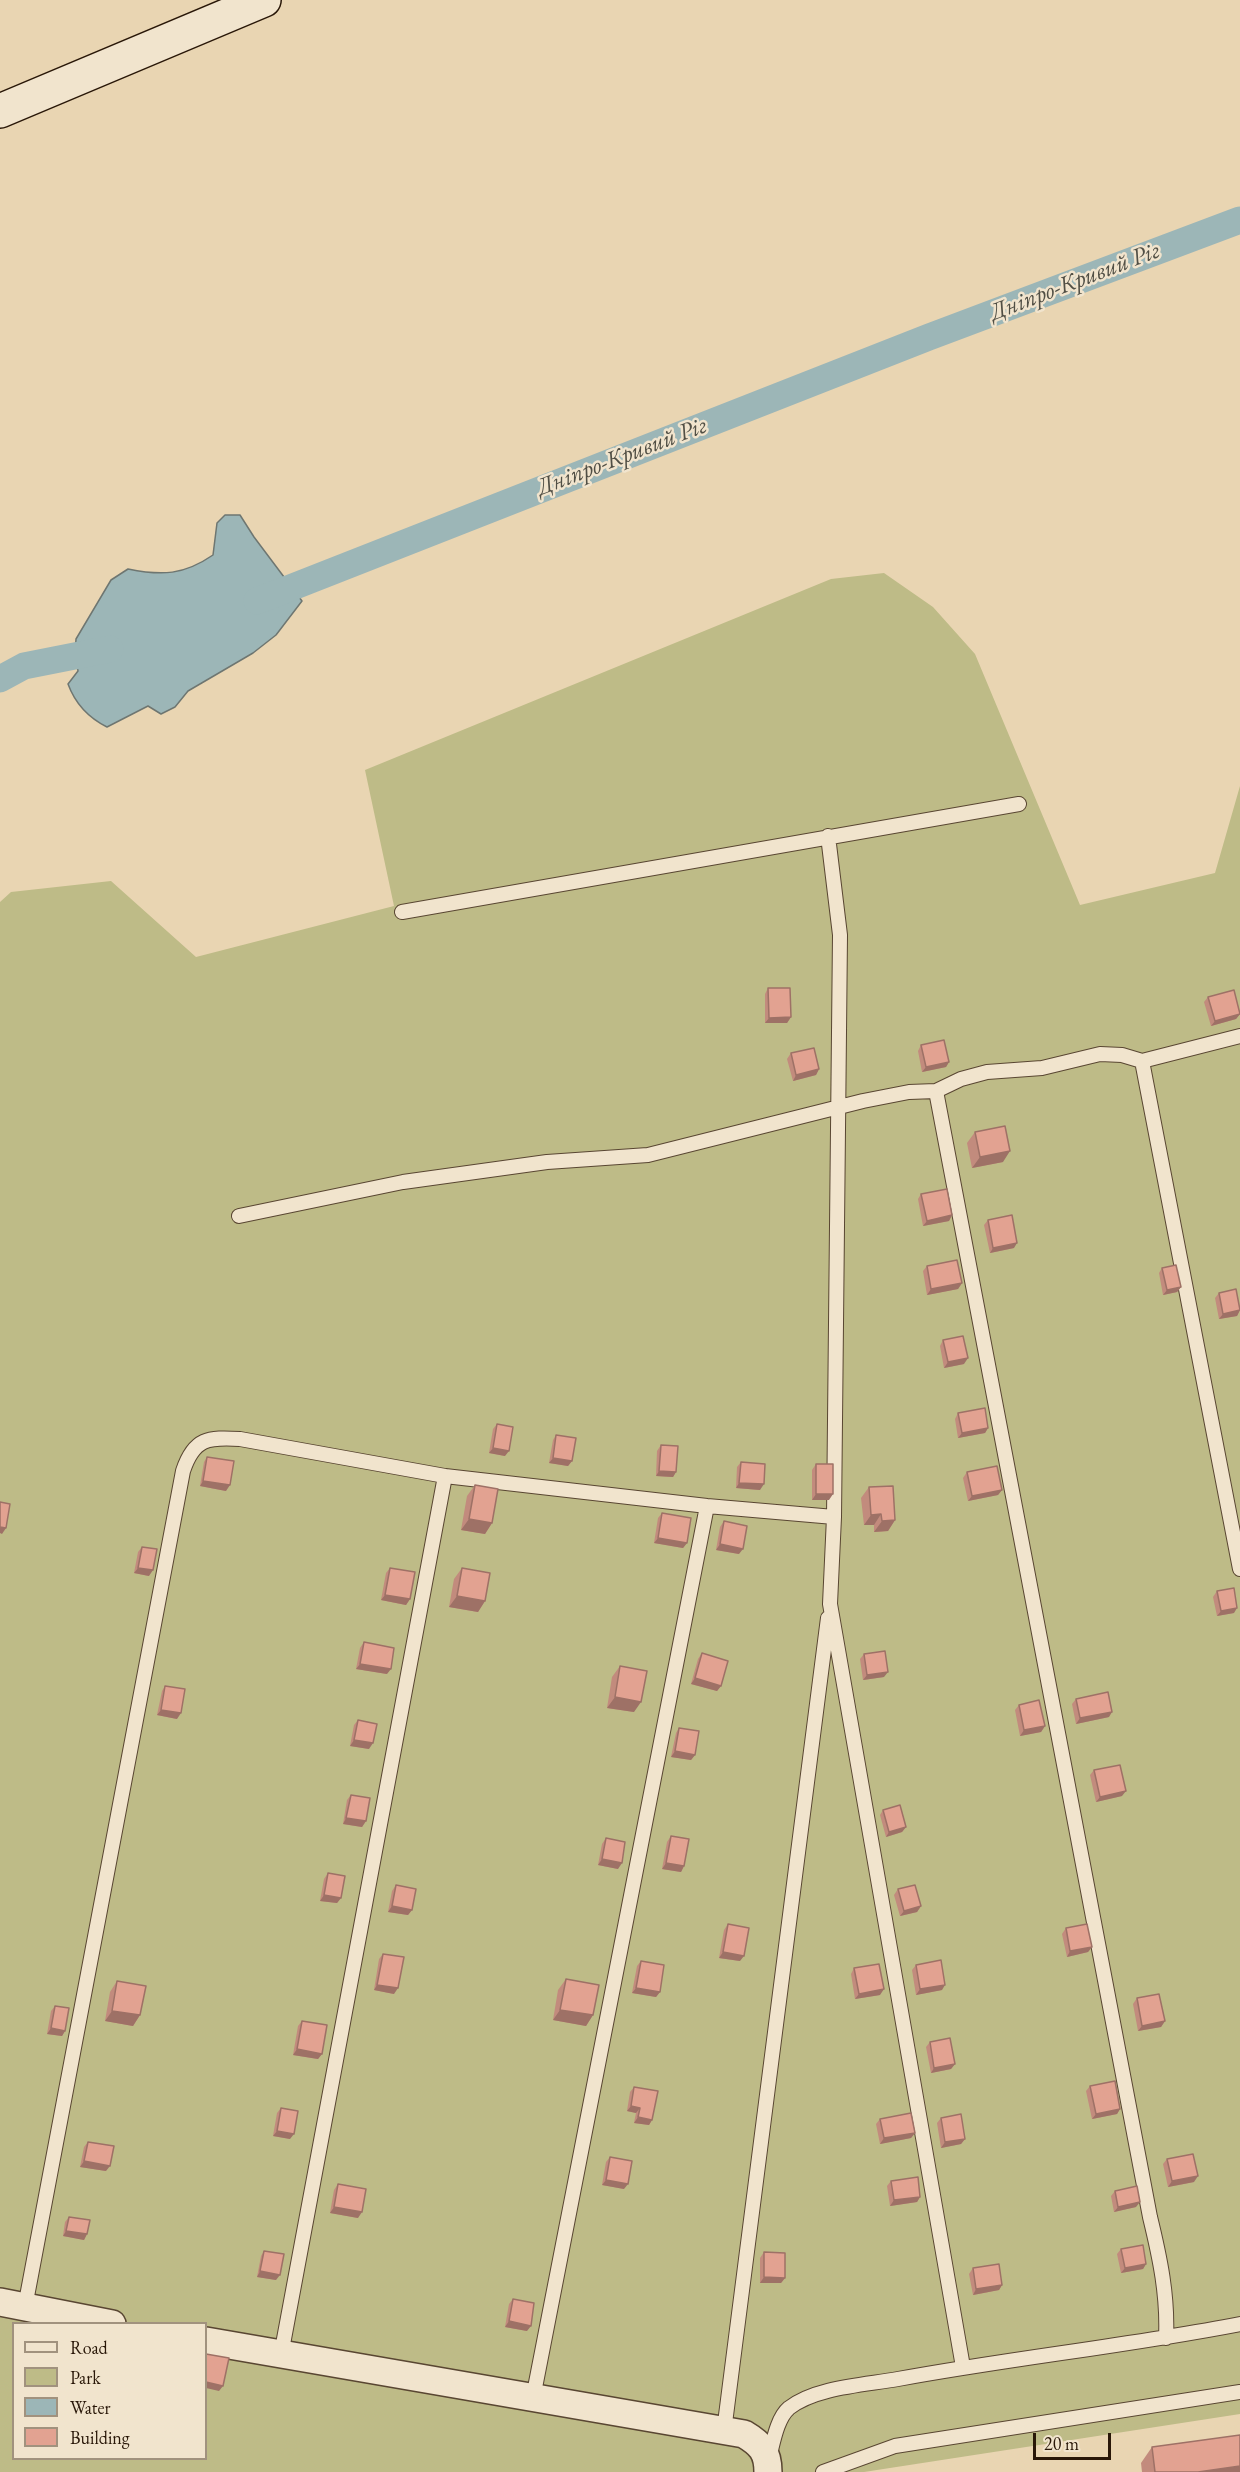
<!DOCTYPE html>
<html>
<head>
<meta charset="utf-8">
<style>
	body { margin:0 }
	#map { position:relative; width:1240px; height:2472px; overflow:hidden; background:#e9d5b2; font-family:"EB Garamond",serif }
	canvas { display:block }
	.legend { position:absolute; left:12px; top:2322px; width:195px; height:138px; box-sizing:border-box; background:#f1e4cd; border:2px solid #a1927e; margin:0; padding:8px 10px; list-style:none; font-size:18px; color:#291708 }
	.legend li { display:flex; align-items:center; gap:12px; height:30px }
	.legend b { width:30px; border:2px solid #a1927e }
	.scale { position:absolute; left:1033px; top:2433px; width:78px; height:27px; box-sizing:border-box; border:3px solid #291708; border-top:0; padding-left:8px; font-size:18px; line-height:21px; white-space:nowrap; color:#291708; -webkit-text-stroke:4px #f1e4cd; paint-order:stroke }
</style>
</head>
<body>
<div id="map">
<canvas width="1240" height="2472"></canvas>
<ul class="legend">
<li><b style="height:8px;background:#f1e4cd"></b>Road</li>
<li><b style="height:16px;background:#bebb87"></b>Park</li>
<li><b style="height:16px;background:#9cb6b7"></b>Water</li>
<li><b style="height:16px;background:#e2a291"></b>Building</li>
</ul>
<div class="scale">20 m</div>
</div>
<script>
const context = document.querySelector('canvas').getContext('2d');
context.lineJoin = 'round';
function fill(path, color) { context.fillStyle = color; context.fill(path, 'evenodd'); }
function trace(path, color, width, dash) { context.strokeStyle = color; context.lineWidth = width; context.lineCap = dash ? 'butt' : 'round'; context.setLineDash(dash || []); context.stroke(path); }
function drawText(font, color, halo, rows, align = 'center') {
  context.font = font + ' "EB Garamond",serif'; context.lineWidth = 5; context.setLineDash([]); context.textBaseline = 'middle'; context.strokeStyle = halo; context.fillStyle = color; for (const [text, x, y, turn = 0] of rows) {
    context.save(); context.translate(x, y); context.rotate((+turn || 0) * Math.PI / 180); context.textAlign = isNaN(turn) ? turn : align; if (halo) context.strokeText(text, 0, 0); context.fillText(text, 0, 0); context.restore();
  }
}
fill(new Path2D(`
	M884,573L933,607L975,654L1080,905L1215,873L1240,786V2414L864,2472H0V902L11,892L111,881L196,957L394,906L365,770L831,579ZM14,2324H206V2458H14Z`), '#bebb87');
const water = new Path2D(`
	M225,515H240L254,537L302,601L276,635L253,653L188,691L175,707L161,714L148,706L107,727C89,718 75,703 68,684L78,671L75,656L76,639L111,580L128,569C162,576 184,575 213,555L217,523Z`);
fill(water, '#9cb6b7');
trace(water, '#6e7671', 1.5);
trace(new Path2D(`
	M257,601L929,337L1240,220
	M0,679L24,666L110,649`), '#9cb6b7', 27);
const lane = new Path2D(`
	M828,836L840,935L834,1517L830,1604L963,2367
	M402,912L1019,804
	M1142,1061L1240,1569
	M936,1091L1150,2217C1160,2258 1168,2296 1166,2338
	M239,1216L403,1182L547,1162L648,1155L863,1101L909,1092L936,1091L961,1079L987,1072L1042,1068L1100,1054L1122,1055L1142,1061L1240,1036
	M25,2307L183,1471C194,1438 208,1437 240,1439L445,1476L707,1506L834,1517
	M281,2355L445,1476
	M533,2398L707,1506
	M724,2431L828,1618
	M769,2458C773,2443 777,2418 789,2408C816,2387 865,2385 898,2379C1012,2358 1127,2346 1240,2324
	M823,2472L895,2446L1240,2392`);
const street = new Path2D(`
	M0,2302L112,2324
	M206,2341L744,2434C761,2444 768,2452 768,2472`);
const secondary = new Path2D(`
	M0,111L264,0`);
trace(lane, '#594632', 16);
trace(street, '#594632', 30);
trace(secondary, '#291708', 36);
trace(lane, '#f1e4cd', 14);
trace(street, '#f1e4cd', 27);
trace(secondary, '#f1e4cd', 33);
fill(new Path2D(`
	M768,988L791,1017L787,1023H765V994Z
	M1208,997L1240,1014L1236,1019L1211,1026L1204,1002Z
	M921,1045L949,1062L946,1067L922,1072L918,1051Z
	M791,1053L819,1069L816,1075L793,1081L787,1059Z
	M975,1132L1003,1162L972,1168L967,1143Z
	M921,1194L952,1215L949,1221L923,1226L918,1199Z
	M988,1220L1014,1248L990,1253L984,1225Z
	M927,1266L962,1283L958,1289L927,1295L923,1271Z
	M1162,1268L1181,1287L1177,1292L1163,1295L1159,1273Z
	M1219,1293L1240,1310L1237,1316L1219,1319L1215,1298Z
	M943,1340L964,1364L944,1368L940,1346Z
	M958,1413L988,1428L985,1433L958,1438L955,1419Z
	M497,1424L505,1456L489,1453L493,1429Z
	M556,1435L572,1461L568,1466L549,1463L553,1440Z
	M661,1445L676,1472L673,1477L656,1476L657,1451Z
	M207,1457L226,1491L200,1486L204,1462Z
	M741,1462L760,1490L736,1488L737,1467Z
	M816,1464L829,1500H812V1470Z
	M967,1472L1002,1490L998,1495L968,1501L963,1478Z
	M475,1485L492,1523L485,1534L461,1530L467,1496Z
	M869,1487L895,1520L888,1531L874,1532V1525H864L861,1498Z
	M662,1513L687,1543L683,1548L654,1543L658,1518Z
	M724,1521L739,1554L716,1550L720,1527Z
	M142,1547L149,1576L134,1573L138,1552Z
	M390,1568L410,1599L406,1605L381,1600L386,1573Z
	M462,1568L485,1601L478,1612L449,1607L454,1579Z
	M1217,1591L1234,1613L1217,1616L1213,1597Z
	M364,1642L387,1674L356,1669L360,1648Z
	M702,1653L721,1686L717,1691L691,1684L698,1659Z
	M864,1654L884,1677L863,1680L860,1659Z
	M620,1666L634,1712L607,1708L612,1677Z
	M165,1686L177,1719L157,1715L162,1691Z
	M1076,1699L1109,1717L1076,1724L1072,1704Z
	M1019,1705L1045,1726L1041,1732L1020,1736L1015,1710Z
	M358,1720L369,1749L350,1746L354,1725Z
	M679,1728L695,1755L691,1760L671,1757L676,1733Z
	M1094,1770L1122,1796L1096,1802L1090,1775Z
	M351,1795L366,1821L362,1827L343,1824L347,1800Z
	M883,1810L906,1827L902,1832L886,1837L880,1815Z
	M671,1836L684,1866L681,1872L662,1869L667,1842Z
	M606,1838L618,1869L598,1865L602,1844Z
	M328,1873L341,1898L337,1903L320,1901L324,1879Z
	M396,1885L412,1910L408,1915L388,1912L392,1891Z
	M898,1889L921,1906L917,1912L900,1916L894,1895Z
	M728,1924L740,1961L719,1958L724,1930Z
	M1066,1928L1092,1947L1088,1952L1067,1957L1062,1934Z
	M383,1954L394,1994L374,1990L379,1959Z
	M641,1961L660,1992L656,1997L632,1993L637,1966Z
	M916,1965L942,1990L916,1995L912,1970Z
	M854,1968L880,1995L855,1999L851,1974Z
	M566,1979L593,2015L586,2026L553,2020L558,1990Z
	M117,1981L140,2015L133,2026L105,2021L110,1992Z
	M1137,1998L1165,2021L1161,2027L1138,2031L1133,2004Z
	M55,2006L65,2031L62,2036L47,2034L51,2011Z
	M302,2021L322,2054L318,2059L293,2055L298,2026Z
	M930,2042L955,2064L951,2069L931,2073L926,2047Z
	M1090,2086L1120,2109L1117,2114L1092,2119L1086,2091Z
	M634,2087L652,2120L649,2125L634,2123L636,2113L627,2111L630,2092Z
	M281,2108L290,2139L273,2136L277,2113Z
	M941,2118L965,2139L961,2144L941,2148L937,2123Z
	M880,2119L915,2133L911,2138L880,2144L876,2124Z
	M88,2142L106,2171L80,2167L84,2147Z
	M610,2157L624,2189L602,2185L606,2162Z
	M1167,2159L1194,2182L1168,2187L1163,2164Z
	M891,2181L920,2197L917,2202L890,2206L887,2186Z
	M338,2184L358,2218L330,2213L334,2190Z
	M1115,2191L1136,2207L1114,2212L1111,2196Z
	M69,2217L87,2234L84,2240L63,2236L65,2222Z
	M1121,2249L1146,2264L1143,2269L1121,2273L1117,2254Z
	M264,2251L276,2280L257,2277L261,2256Z
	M764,2252L785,2278L781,2283H760V2258Z
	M973,2268L1002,2285L999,2290L973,2295L969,2274Z
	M513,2299L527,2331L505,2327L509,2304Z
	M1152,2447L1240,2472H1142L1141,2463Z`), '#c28b7d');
fill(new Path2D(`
	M1240,1014L1236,1019L1211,1026L1215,1021Z
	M791,1017L787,1023H765L769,1018Z
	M949,1062L946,1067L922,1072L926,1067Z
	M819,1069L816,1075L793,1081L796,1075Z
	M1010,1151L1003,1162L972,1168L980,1157Z
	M952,1215L949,1221L923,1226L927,1221Z
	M1017,1243L1014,1248L990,1253L993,1248Z
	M962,1283L958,1289L927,1295L931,1289Z
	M1181,1287L1177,1292L1163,1295L1167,1290Z
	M1240,1310L1237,1316L1219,1319L1223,1314Z
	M968,1358L964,1364L944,1368L948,1362Z
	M988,1428L985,1433L958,1438L962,1433Z
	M493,1448L509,1451L505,1456L489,1453Z
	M553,1458L572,1461L568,1466L549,1463Z
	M659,1471L676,1472L673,1477L656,1476Z
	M203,1481L230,1485L226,1491L200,1486Z
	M739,1483L764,1484L760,1490L736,1488Z
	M1002,1490L998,1495L968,1501L972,1496Z
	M816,1494H833L829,1500H812Z
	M881,1514L874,1525H864L871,1515Z
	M469,1519L492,1523L485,1534L461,1530Z
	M895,1520L888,1531L874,1532L882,1521Z
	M0,1527L6,1528L2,1534L0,1533Z
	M658,1538L687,1543L683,1548L654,1543Z
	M720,1544L743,1549L739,1554L716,1550Z
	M138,1568L153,1570L149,1576L134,1573Z
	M385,1595L410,1599L406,1605L381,1600Z
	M457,1596L485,1601L478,1612L449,1607Z
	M1237,1608L1234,1613L1217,1616L1221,1611Z
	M360,1664L391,1669L387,1674L356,1669Z
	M888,1672L884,1677L863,1680L867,1675Z
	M695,1678L721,1686L717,1691L691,1684Z
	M615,1697L641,1702L634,1712L607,1708Z
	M161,1710L181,1713L177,1719L157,1715Z
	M1112,1712L1109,1717L1076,1724L1080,1718Z
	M1045,1726L1041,1732L1020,1736L1024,1730Z
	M354,1740L373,1743L369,1749L350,1746Z
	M675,1751L695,1755L691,1760L671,1757Z
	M1126,1791L1122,1796L1096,1802L1100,1797Z
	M346,1818L366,1821L362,1827L343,1824Z
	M906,1827L902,1832L886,1837L889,1832Z
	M602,1859L622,1863L618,1869L598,1865Z
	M666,1863L684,1866L681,1872L662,1869Z
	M324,1895L341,1898L337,1903L320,1901Z
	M392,1906L412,1910L408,1915L388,1912Z
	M921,1906L917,1912L900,1916L904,1911Z
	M1092,1947L1088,1952L1067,1957L1070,1951Z
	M723,1952L744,1956L740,1961L719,1958Z
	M377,1985L398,1988L394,1994L374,1990Z
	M945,1985L942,1990L916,1995L920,1989Z
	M636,1988L660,1992L656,1997L632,1993Z
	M884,1989L880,1995L855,1999L859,1994Z
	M560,2010L593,2015L586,2026L553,2020Z
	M112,2011L140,2015L133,2026L105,2021Z
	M1165,2021L1161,2027L1138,2031L1142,2026Z
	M51,2028L65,2031L62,2036L47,2034Z
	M297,2049L322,2054L318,2059L293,2055Z
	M955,2064L951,2069L931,2073L934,2068Z
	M631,2106L640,2108L636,2113L627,2111Z
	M1120,2109L1117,2114L1092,2119L1096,2114Z
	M638,2117L652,2120L649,2125L634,2123Z
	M277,2131L294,2134L290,2139L273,2136Z
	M915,2133L911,2138L880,2144L884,2138Z
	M965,2139L961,2144L941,2148L945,2142Z
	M84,2161L110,2166L106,2171L80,2167Z
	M1198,2176L1194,2182L1168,2187L1172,2181Z
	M606,2180L628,2184L624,2189L602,2185Z
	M920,2197L917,2202L890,2206L894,2200Z
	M1140,2202L1136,2207L1114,2212L1118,2207Z
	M334,2207L362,2212L358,2218L330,2213Z
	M66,2231L87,2234L84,2240L63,2236Z
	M1146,2264L1143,2269L1121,2273L1125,2268Z
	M260,2271L280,2275L276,2280L257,2277Z
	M764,2277L785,2278L781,2283H760Z
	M1002,2285L999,2290L973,2295L976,2289Z
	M509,2321L531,2326L527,2331L505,2327Z
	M206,2382L223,2386L219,2391L206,2388Z
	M1240,2466V2472H1198Z`), '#9e7166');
const building = new Path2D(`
	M768,988H790L791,1017L769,1018Z
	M1234,990L1240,1014L1215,1021L1208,997Z
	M944,1040L949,1062L926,1067L921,1045Z
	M814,1048L819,1069L796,1075L791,1053Z
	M1005,1126L1010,1151L980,1157L975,1132Z
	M947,1189L952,1215L927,1221L921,1194Z
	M1012,1215L1017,1243L993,1248L988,1220Z
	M957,1260L962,1283L931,1289L927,1266Z
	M1176,1265L1181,1287L1167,1290L1162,1268Z
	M1236,1289L1240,1310L1223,1314L1219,1293Z
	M963,1336L968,1358L948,1362L943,1340Z
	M985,1408L988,1428L962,1433L958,1413Z
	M497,1424L513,1427L509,1451L493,1448Z
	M556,1435L576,1438L572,1461L553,1458Z
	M661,1445L678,1446L676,1472L659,1471Z
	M207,1457L234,1461L230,1485L203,1481Z
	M741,1462L765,1464L764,1484L739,1483Z
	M816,1464H833V1494H816Z
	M997,1466L1002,1490L972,1496L967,1472Z
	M475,1485L498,1489L492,1523L469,1519Z
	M893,1486L895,1520L882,1521L881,1514L871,1515L869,1487Z
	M0,1502L10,1504L6,1528L0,1527Z
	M662,1513L691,1518L687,1543L658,1538Z
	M724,1521L747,1526L743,1549L720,1544Z
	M142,1547L157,1549L153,1570L138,1568Z
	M390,1568L415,1572L410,1599L385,1595Z
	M462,1568L490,1573L485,1601L457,1596Z
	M1234,1588L1237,1608L1221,1611L1217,1591Z
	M364,1642L394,1648L391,1669L360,1664Z
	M885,1651L888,1672L867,1675L864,1654Z
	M702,1653L728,1661L721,1686L695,1678Z
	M620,1666L647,1671L641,1702L615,1697Z
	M165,1686L185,1689L181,1713L161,1710Z
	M1108,1692L1112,1712L1080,1718L1076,1699Z
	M1039,1700L1045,1726L1024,1730L1019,1705Z
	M358,1720L377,1724L373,1743L354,1740Z
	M679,1728L699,1731L695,1755L675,1751Z
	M1120,1765L1126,1791L1100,1797L1094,1770Z
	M351,1795L370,1798L366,1821L346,1818Z
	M900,1805L906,1827L889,1832L883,1810Z
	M671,1836L689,1839L684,1866L666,1863Z
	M606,1838L625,1842L622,1863L602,1859Z
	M328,1873L345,1876L341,1898L324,1895Z
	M396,1885L416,1889L412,1910L392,1906Z
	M915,1885L921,1906L904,1911L898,1889Z
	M728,1924L749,1928L744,1956L723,1952Z
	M1087,1924L1092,1947L1070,1951L1066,1928Z
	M383,1954L404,1957L398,1988L377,1985Z
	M941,1960L945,1985L920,1989L916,1965Z
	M641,1961L664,1965L660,1992L636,1988Z
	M879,1964L884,1989L859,1994L854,1968Z
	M566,1979L599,1985L593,2015L560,2010Z
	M117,1981L146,1986L140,2015L112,2011Z
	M1159,1994L1165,2021L1142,2026L1137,1998Z
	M55,2006L69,2008L65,2031L51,2028Z
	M302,2021L327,2025L322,2054L297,2049Z
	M950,2038L955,2064L934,2068L930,2042Z
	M1115,2081L1120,2109L1096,2114L1090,2086Z
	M634,2087L658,2091L652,2120L638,2117L640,2108L631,2106Z
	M281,2108L298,2111L294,2134L277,2131Z
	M911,2113L915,2133L884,2138L880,2119Z
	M961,2114L965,2139L945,2142L941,2118Z
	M88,2142L114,2146L110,2166L84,2161Z
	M1193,2154L1198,2176L1172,2181L1167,2159Z
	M610,2157L632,2161L628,2184L606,2180Z
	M918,2177L920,2197L894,2200L891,2181Z
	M338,2184L366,2189L362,2212L334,2207Z
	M1137,2186L1140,2202L1118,2207L1115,2191Z
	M69,2217L90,2220L87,2234L66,2231Z
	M1143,2245L1146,2264L1125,2268L1121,2249Z
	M264,2251L284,2254L280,2275L260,2271Z
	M764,2252L785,2253V2278L764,2277Z
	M999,2264L1002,2285L976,2289L973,2268Z
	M513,2299L534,2303L531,2326L509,2321Z
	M206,2354L229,2358L223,2386L206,2382Z
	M1240,2435V2466L1198,2472H1155L1152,2447Z`);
fill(building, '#e2a291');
trace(building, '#9e7166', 1.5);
drawText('italic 24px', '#514f45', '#f1e4cd', [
	["Дніпро-Кривий Ріг",1075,282,-21],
	["Дніпро-Кривий Ріг",622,457,-21]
]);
</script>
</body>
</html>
